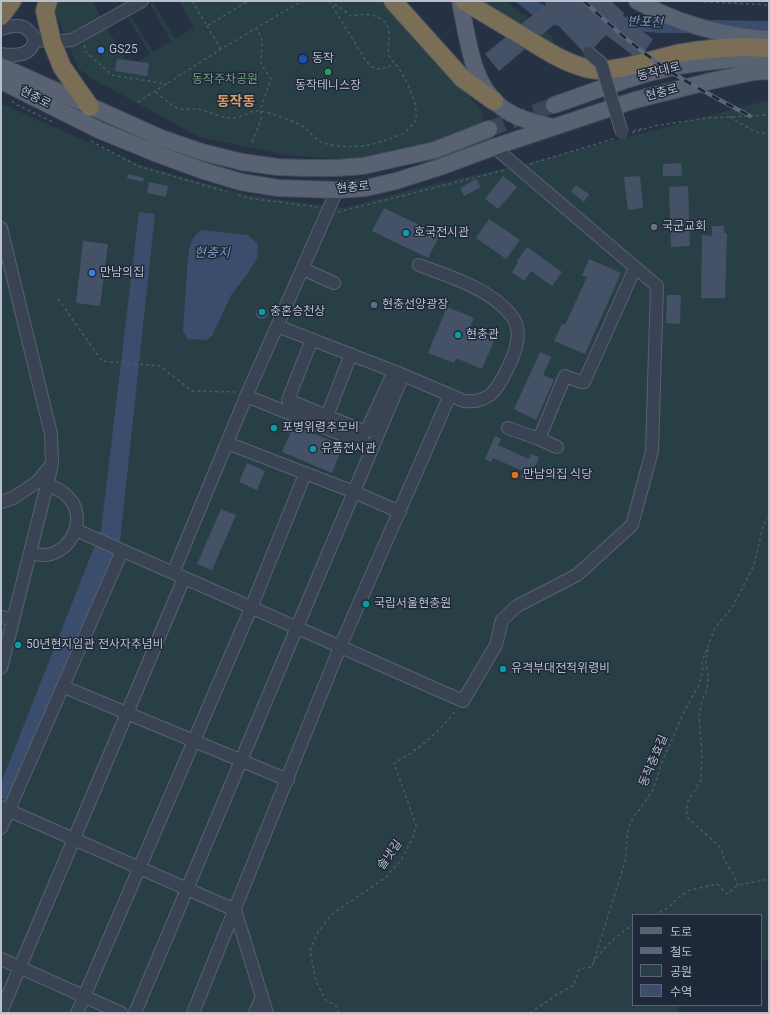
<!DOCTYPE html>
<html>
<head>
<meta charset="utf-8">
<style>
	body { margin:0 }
	#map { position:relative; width:770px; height:1014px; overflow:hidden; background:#263144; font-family:Roboto,"Noto Sans KR",sans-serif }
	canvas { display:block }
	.frame { position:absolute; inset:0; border:2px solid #b8bfcd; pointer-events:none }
	.legend { position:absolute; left:632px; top:914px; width:130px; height:92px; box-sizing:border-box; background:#1f2839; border:1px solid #5c6474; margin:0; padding:5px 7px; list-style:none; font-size:12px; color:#b8bfcd }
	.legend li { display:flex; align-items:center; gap:8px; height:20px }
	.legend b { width:20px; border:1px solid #5c6474 }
</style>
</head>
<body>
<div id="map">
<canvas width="770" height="1014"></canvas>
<div class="frame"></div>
<ul class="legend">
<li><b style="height:5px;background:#596273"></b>도로</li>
<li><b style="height:5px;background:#5c677a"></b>철도</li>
<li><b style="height:11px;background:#284045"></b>공원</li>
<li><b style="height:11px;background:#3b4d6d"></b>수역</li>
</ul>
</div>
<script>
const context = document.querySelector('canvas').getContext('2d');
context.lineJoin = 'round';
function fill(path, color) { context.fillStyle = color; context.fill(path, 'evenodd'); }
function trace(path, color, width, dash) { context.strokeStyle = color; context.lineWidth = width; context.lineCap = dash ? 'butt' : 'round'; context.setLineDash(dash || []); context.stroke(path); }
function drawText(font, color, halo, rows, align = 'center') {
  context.font = font + ' Roboto,"Noto Sans KR",sans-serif'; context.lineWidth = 3; context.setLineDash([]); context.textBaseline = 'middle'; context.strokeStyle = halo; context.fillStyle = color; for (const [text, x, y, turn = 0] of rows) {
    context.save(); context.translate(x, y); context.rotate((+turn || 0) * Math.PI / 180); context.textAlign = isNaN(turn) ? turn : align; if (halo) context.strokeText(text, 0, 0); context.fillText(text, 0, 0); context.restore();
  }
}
fill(new Path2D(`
	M58,1H92L125,59L139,61L150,54L128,18L131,16L153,52L171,41L150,4L153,2L175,39L194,28L179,1H385L481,110C484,117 484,120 479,126L416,149L363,161L286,155L199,137L91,78L79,69L55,12Z
	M473,1H505L553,37L554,52Z
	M769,100V959L761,960V915H633V1005H678L679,1013H1V104L141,165L248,195L343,208L422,187L533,162Z`), '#284045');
fill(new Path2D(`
	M515,1H535L561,12L657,19L769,21V34L661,33L557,26L531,14Z
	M139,212L155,214L120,541L6,800L1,798V783L101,530Z
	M201,230L248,235L258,244L257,258L248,273L231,295L212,336L206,340L188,339L183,332L187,271L189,249L194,237Z`), '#3b4d6d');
fill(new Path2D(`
	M544,1H611L624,13L623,17L653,39L639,60L606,35L589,53L586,55L556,23L499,71L485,54L546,4Z
	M117,59L149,63L147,76L115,71Z
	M681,163L682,176H663V164Z
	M128,174L144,178L143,182L127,178Z
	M503,176L517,187L498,209L485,199Z
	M640,176L643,208L628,210L624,177Z
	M476,179L481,187L464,196L460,188Z
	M149,182L168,186L166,197L147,193Z
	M576,185L589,194L584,202L571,192Z
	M688,186L690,246L671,247L669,187Z
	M384,208L440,235L428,258L372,231Z
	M489,219L520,240L506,259L476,238Z
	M712,226H724V233H727L725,298H701L702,235L712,236Z
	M83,241L108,244L100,306L76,303Z
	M527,247L562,272L552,286L531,271L524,281L512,272L518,262L517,261Z
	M589,259L621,273L585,354L554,341L562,324L565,325L587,277L582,276Z
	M667,295H681L680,324L666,323Z
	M447,307L474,318L469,330L494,341L482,369L456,358L454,363L428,353Z
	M256 313a6 6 0 1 1 12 0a6 6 0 1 1-12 0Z
	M540,352L551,357L543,375L554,380L536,420L514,409Z
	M294,425L343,446L332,473L282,452Z
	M495,436L501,439L498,445L529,459L531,454L539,457L529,481L521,477L523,471L493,458L491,462L485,459Z
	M247,463L265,471L257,490L239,482Z
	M221,509L236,515L212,570L197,564Z`), '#455166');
trace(new Path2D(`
	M489,129L554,105`), '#3c4659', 16, [16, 8]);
const minor = new Path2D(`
	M1,29C17,24 26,23 35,39L52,42L72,40L142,1
	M1,54C10,55 25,57 31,48C33,46 34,42 35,39
	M1,228L51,434L52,464L37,482L13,498L1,502
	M303,269L334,283
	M277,326L401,374
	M312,339L288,400L366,432L394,371
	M246,396L373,447
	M327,416L351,354
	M508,428L539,439L565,376L581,382H584L635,268
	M539,439L557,447
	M227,443L354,492L400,512
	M76,530L463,701L496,645L502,620L517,606L577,575L632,525L652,451L657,286L494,147
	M30,553C37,555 44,556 51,554C75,547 86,515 68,497C62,490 55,488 47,485
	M173,573L248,392L337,190
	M1,617L13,619
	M1,668L51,469
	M64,687L288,780
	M1,807L235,910L267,1013
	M1,828L122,551
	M1,959L121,1013
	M1,1012L184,578
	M77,1013L251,608L305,474
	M135,1013L403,375L464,401C474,402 481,401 490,395C500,387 516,354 517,341C519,333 517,322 511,315C489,288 450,277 419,265
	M193,1013L340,647L450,395
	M255,1013L262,996`);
const major = new Path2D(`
	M460,1C468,38 471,89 507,111C521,120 537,123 553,127
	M637,1C677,23 723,36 769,39
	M1,66L161,138L202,152L242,162L278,167L306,168H336L363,166L435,150L489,129
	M1,81L99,130L155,153L204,171L241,182L278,188L337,190L366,188L396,181L440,167L494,147L635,100L711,81L754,72L769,71
	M554,105C595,91 637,74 680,66C709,60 739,59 769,57`);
const highway = new Path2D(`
	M48,1L45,11L52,42L62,67L90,107
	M393,1L463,79L494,101
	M464,1C484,13 504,25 524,37C545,50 565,63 589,69C612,74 657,58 681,53C710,48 740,46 769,48
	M1,16L12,1`);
trace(minor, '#596171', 14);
trace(major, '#444c5d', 18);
trace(highway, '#454e5e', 20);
trace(new Path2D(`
	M192,1L207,26L248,1
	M329,1L367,62C376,73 383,69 394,64
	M692,1L769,5
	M207,26L221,49
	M84,45L86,52L112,75L167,84
	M156,92C162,98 172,106 180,109C185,110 191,109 196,109C207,110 223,119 234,118C243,118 250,109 260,111C273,113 294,121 305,128C310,132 315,139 321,142C345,150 369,147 392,138C396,136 402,135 405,132C408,129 412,126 414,123C422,109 406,79 398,67C394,63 391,60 389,55C386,44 394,30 383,20C373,13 362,14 351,16L338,6L331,4
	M12,101L17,105L53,122
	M138,102L221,49L302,1
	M730,117L755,132L769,134
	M633,131L645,128
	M632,133L654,126L708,118L769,115
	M91,141L138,166L227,192
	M252,142L261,120V107L271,79L261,64L262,40L257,28
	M530,164L613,139
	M238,195L248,198L317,207
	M338,212L505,170
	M58,299L102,361L160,366L192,391L237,392
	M708,649L706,662L708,676L707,689L702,701L699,716L702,755L701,780L687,803V817L721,848L725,861L732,872L738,885
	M654,915L668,908L678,898L690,890L717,884L727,894L738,885L765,880H769
	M593,963C604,947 617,935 633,925
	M339,1013L337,1007L325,999L316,981L310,950L318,932L332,914L385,878L401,860L413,838L416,825L394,763C419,750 440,731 457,709
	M530,1013L559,993L574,985L579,969L592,967L625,862L628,828L634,816L641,808L653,790L662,762L685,710L699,685L703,671L702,662L715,628L733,606L753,567L757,553L763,525L769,517`), '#465d61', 1.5, [3, 3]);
trace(minor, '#3a4353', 12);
trace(major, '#596273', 16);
trace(highway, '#7a6e57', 18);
const rail = new Path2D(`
	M584,1C608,24 635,47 662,66C690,85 720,100 750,116`);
trace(rail, '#5c677a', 4);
trace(rail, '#1f2839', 2.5, [8]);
const minorBridge = new Path2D(`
	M589,53L601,63L622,133`);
trace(minorBridge, '#596171', 14, []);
trace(minorBridge, '#3a4353', 12);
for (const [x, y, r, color] of [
	[101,50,4,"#3f7fe0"],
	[303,59,5,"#1a4fb4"],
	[328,72,4,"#2e9e5b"],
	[654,227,4,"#6b7280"],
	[406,233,4,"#0f9aa8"],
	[92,273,4,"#3f7fe0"],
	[374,305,4,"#5c6f8a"],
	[262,312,4,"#0f9aa8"],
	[458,335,4,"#0f9aa8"],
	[274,428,4,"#0f9aa8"],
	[313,449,4,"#0f9aa8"],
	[515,475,4,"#e8710a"],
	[366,604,4,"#0f9aa8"],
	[18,645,4,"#0f9aa8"],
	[503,669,4,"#0f9aa8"]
]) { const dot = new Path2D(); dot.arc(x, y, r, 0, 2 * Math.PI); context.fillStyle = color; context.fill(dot); trace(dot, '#1f2839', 1.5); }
drawText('12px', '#b8bfcd', '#1f2839', [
	["GS25",109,50],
	["동작",312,59],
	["동작테니스장",328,86,"center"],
	["국군교회",662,227],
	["호국전시관",414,233],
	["만남의집",100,273],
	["현충선양광장",382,305],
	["충혼승천상",270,312],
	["현충관",466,335],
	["포병위령추모비",282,428],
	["유품전시관",321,449],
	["만남의집 식당",523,475],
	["국립서울현충원",374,604],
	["50년현지임관 전사자추념비",26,645],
	["유격부대전적위령비",511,669]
], 'left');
drawText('12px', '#b8bfcd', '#1f2839', [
	["동작대로",659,72,-14],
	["현충로",662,93,-15],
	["현충로",35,98,27],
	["현충로",353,188,-6],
	["동작충효길",654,761,-67],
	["솔냇길",390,855,-54]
]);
drawText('12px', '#6e9f7c', '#1f2839', [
	["동작주차공원",225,80]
]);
drawText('italic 13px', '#7e93b5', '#1f2839', [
	["반포천",645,23,2],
	["현충지",212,254]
]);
drawText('bold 14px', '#da9f66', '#1f2839', [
	["동작동",236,102]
]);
</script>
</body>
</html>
